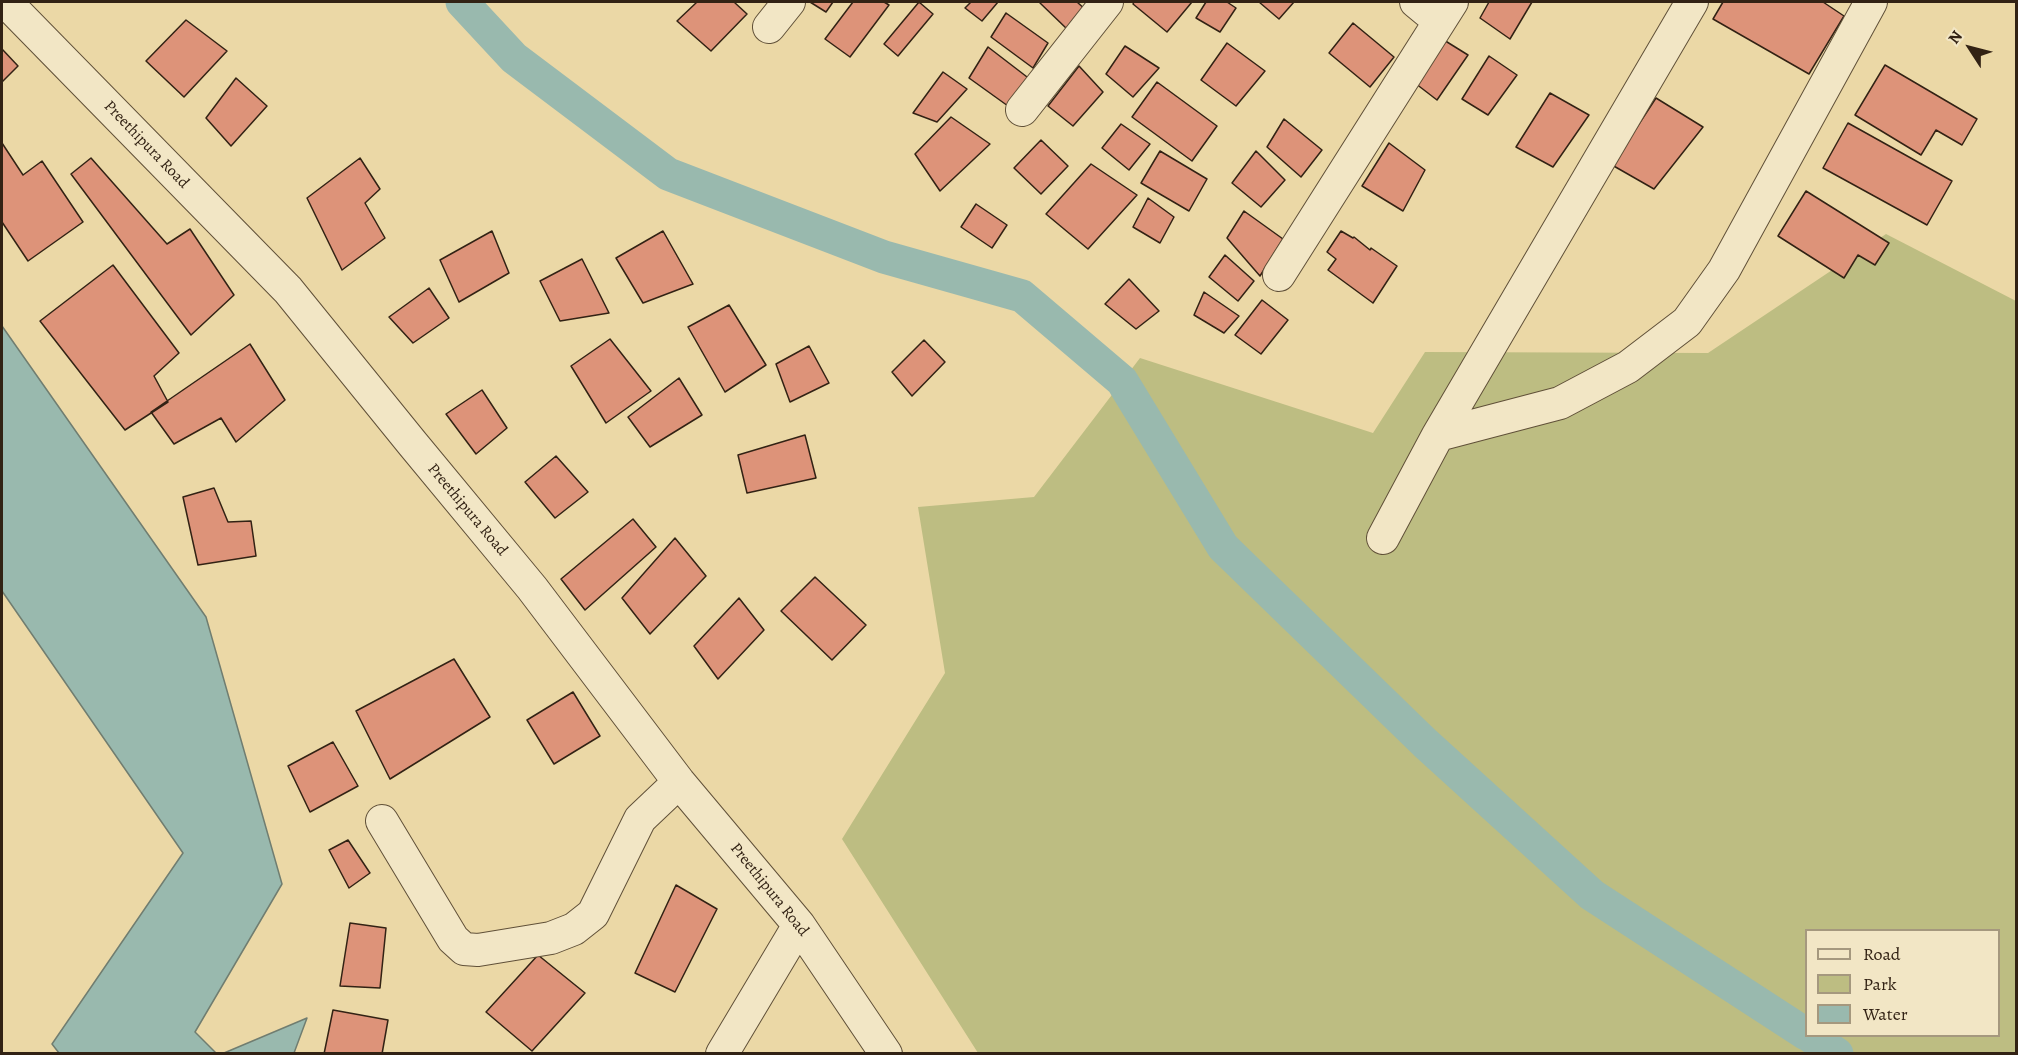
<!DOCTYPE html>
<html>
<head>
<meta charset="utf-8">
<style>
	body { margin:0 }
	#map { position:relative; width:2018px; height:1055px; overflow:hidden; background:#ebd8a6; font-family:Alegreya,serif }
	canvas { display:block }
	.frame { position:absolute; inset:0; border:3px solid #322214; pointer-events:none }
	.legend { position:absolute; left:1805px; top:929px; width:195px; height:108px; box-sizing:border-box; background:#f2e6c5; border:2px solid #a5987e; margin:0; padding:8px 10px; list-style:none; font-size:18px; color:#322214 }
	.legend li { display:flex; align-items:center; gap:12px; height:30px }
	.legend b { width:30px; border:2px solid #a5987e }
	.north { position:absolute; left:1940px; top:18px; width:60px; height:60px; -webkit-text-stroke:4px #f2e6c5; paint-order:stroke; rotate:306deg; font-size:16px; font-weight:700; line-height:24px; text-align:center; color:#322214 }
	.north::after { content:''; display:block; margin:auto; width:21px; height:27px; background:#322214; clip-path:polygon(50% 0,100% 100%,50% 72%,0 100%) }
</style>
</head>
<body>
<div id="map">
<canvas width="2018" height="1055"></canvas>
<div class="frame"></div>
<ul class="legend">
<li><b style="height:8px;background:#f2e6c5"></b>Road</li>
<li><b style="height:16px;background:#bdbd82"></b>Park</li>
<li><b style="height:16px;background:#99b9ae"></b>Water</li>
</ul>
<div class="north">N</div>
</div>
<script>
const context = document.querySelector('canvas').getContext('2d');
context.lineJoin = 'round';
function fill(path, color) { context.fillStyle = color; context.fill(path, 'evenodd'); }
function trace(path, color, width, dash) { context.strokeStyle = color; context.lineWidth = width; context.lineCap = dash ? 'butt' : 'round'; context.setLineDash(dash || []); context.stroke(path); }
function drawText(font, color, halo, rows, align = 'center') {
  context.font = font + ' Alegreya,serif'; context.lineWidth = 5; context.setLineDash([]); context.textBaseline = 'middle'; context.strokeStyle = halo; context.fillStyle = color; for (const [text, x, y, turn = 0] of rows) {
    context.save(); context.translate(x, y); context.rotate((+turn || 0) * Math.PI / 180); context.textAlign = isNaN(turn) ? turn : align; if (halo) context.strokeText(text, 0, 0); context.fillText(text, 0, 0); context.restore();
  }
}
fill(new Path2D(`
	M1886,234L2016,301V1053H978L842,839L945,673L918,507L1034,497L1140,358L1373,433L1425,352L1708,353ZM1806,930H1998V1036H1806Z`), '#bdbd82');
const water = new Path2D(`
	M2,326L206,617L282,884L195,1032L216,1053H59L52,1044L183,853L2,591Z
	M307,1018L294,1053H224Z`);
fill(water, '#99b9ae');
trace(water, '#707d70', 1.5);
trace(new Path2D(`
	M462,2L514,58L668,174L884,257L1022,296L1122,381L1223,547L1425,743L1592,895L1806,1034
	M1810,1036L1837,1054`), '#99b9ae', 33);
const building = new Path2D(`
	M697,2H734L747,14L711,51L677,21Z
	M810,2H833L826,12Z
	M853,2H884L889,5L850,57L825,39Z
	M919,2L933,14L898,56L884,44Z
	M971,2H998L982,21L965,8Z
	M1042,2H1077L1086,10L1067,29L1040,3Z
	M1134,2H1192L1167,32L1133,4Z
	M1206,2H1227L1236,8L1220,32L1196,18Z
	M1259,2H1294L1279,19Z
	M1489,2H1532L1510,39L1480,18Z
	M1723,2H1823L1844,16L1809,74L1713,19Z
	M1006,13L1048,43L1033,68L991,37Z
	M186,20L227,51L184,97L146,61Z
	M1353,23L1394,57L1370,87L1329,53Z
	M1439,37L1468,55L1437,100L1411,80Z
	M1227,43L1265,71L1236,106L1201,80Z
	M1125,46L1159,68L1133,97L1106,74Z
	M988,47L1031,80L1008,106L969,78Z
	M2,49L18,66L2,82Z
	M1489,56L1517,75L1488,115L1462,99Z
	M1885,65L1977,119L1962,145L1936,130L1921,155L1855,115Z
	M1079,66L1103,92L1073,126L1048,106Z
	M943,72L967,89L937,122L913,113Z
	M236,78L267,106L231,146L206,118Z
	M1157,82L1217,126L1192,161L1132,117Z
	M1550,93L1589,115L1553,167L1516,147Z
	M1656,98L1703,127L1654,189L1612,165Z
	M951,117L990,144L940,191L915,154Z
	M1284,119L1322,150L1301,177L1267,147Z
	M1848,123L1952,181L1927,225L1823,168Z
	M1121,124L1150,144L1129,170L1102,148Z
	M1041,140L1068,166L1041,194L1014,168Z
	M2,143L23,175L42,161L83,222L28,261L2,222Z
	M1389,143L1425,170L1403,211L1362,186Z
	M1160,151L1207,179L1189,211L1141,183Z
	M1256,151L1285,180L1261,207L1232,183Z
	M91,158L167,244L190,229L234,295L191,335L71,174Z
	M360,158L380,189L365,203L385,238L342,270L307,198Z
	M1091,164L1137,195L1088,249L1046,214Z
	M1806,191L1889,243L1875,265L1858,255L1844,278L1778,236Z
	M1148,198L1174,217L1160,243L1133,227Z
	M976,204L1007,225L992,248L961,227Z
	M1244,211L1283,239L1260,276L1227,238Z
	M492,231L509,273L459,302L440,260Z
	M663,231L693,284L643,303L616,258Z
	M1341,231L1353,238L1354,237L1370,250L1371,248L1397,266L1373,303L1328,270L1336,259L1327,252Z
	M1225,255L1254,281L1238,301L1209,277Z
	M582,259L609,313L560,321L540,281Z
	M113,265L179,353L154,376L168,402L125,430L40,321Z
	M1129,279L1159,311L1136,329L1105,304Z
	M429,288L449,318L413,343L389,317Z
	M1204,292L1239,316L1224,333L1194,315Z
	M1262,300L1288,320L1261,354L1235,335Z
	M729,305L766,365L725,392L688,327Z
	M610,339L651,391L606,423L571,366Z
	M924,340L945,362L912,396L892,372Z
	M250,344L285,400L236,442L221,418L174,444L151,412Z
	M809,346L829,383L790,402L776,364Z
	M679,378L702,415L650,447L628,417Z
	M482,390L507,428L476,454L446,414Z
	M805,435L816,478L747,493L738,455Z
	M556,456L588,492L555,518L525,482Z
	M214,488L228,522L251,521L256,556L198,565L183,497Z
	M633,519L656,547L585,610L561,579Z
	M675,538L706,576L650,634L622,598Z
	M815,577L866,625L832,660L781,611Z
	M739,598L764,630L718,679L694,646Z
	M454,659L490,717L390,779L356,711Z
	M573,692L600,736L554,764L527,720Z
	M333,742L358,786L310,812L288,766Z
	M348,840L370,873L349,888L329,850Z
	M676,885L717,909L675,992L635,973Z
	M350,923L386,928L380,988L340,986Z
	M538,955L585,993L532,1051L486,1012Z
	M333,1010L388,1020L382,1054H324Z`);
fill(building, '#dd9379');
trace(building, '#322214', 1.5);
const minor = new Path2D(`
	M6,2L288,290L412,443L532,588L679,782L799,925L886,1054
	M1416,2L1439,21
	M769,27L789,2
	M1022,110L1107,2
	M1279,275L1452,2
	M1438,435L1560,403L1628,367L1687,322L1724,270L1871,2
	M1383,538L1438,435L1692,2
	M382,821L453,939L464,949L478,950L551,938L574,929L593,914L640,819L679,782
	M722,1054L799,925`);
trace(minor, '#605038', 34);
trace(minor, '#f2e6c5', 32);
drawText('16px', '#322214', '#f2e6c5', [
	["Preethipura Road",146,145,46],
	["Preethipura Road",467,510,50],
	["Preethipura Road",769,890,51]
]);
</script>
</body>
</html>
